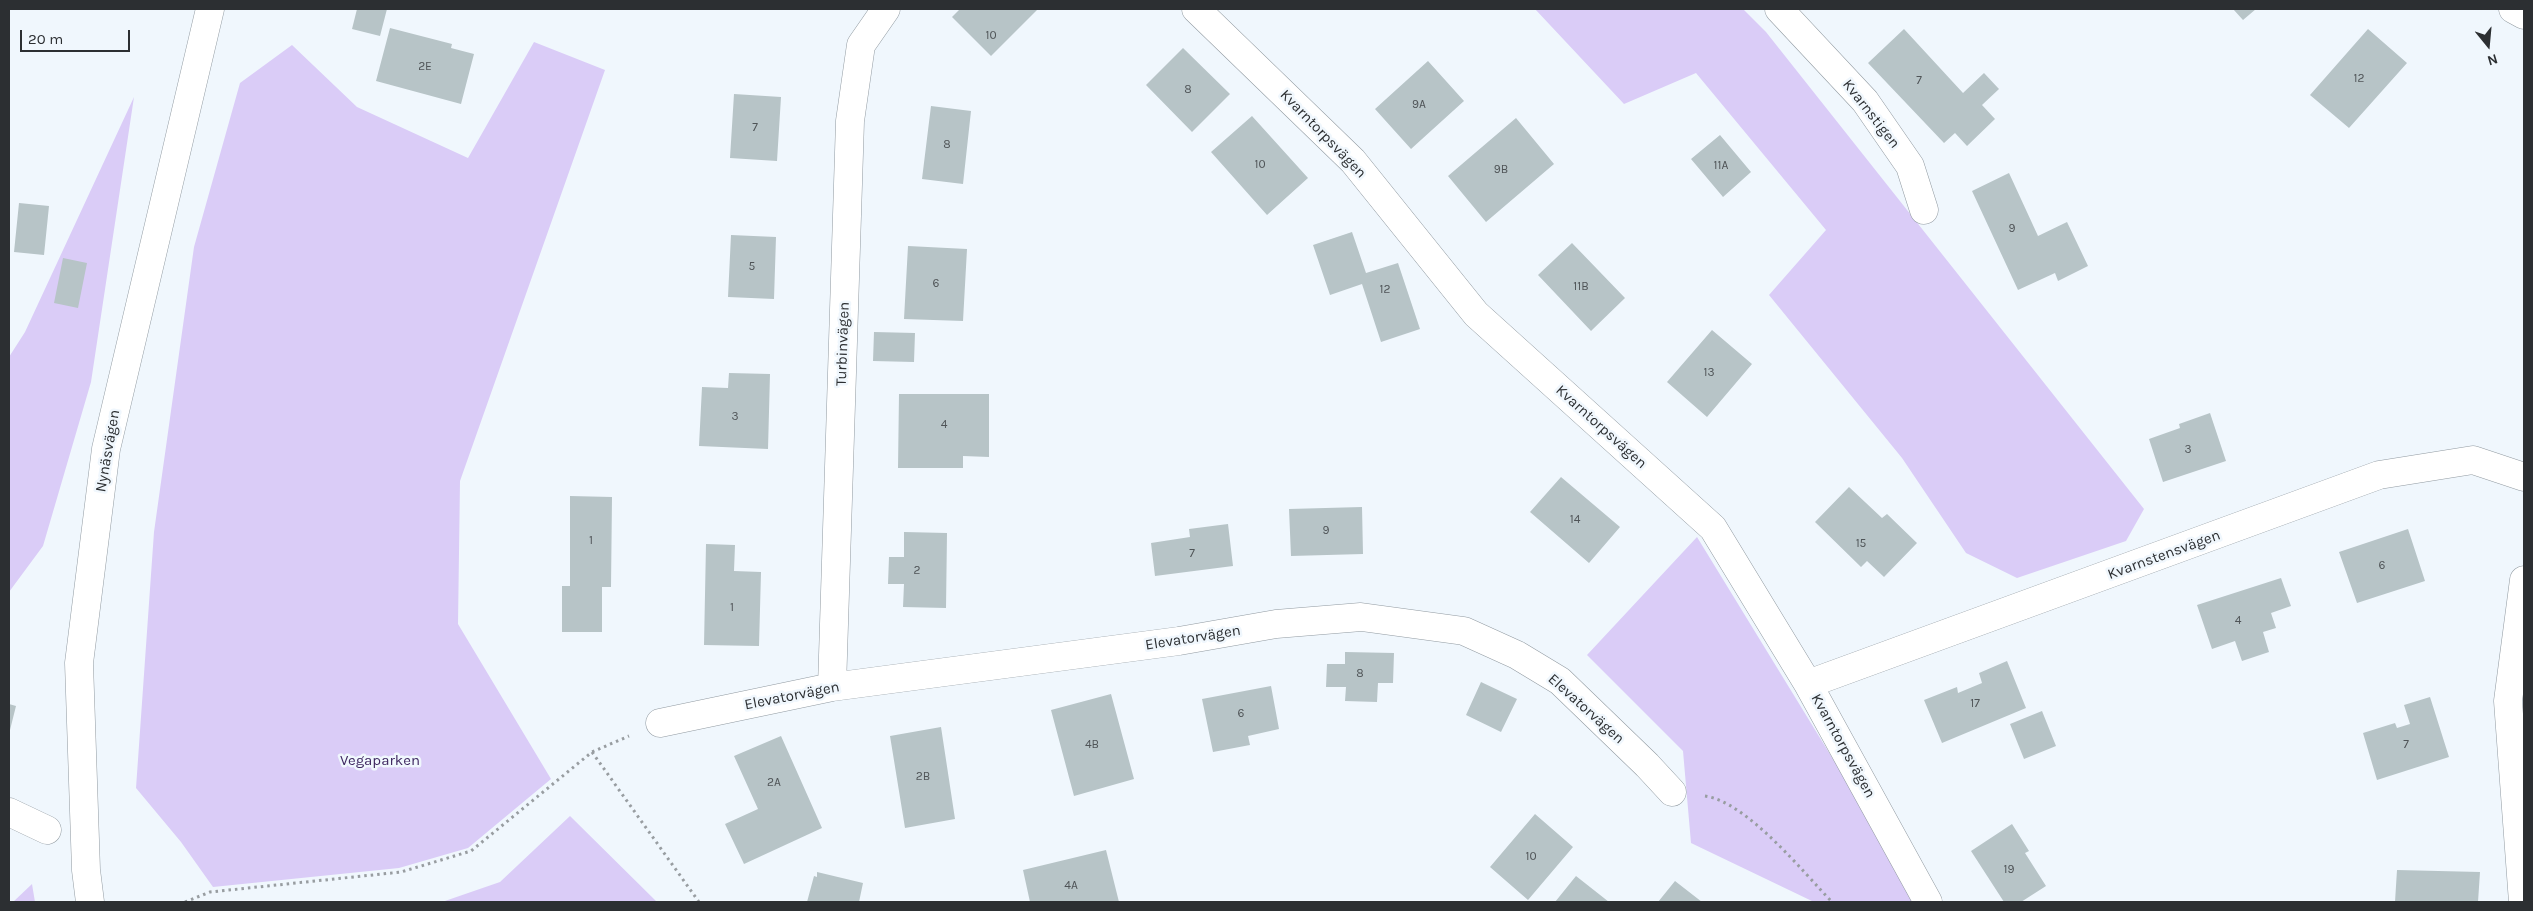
<!DOCTYPE html>
<html>
<head>
<meta charset="utf-8">
<style>
	body { margin:0 }
	#map { position:relative; width:2533px; height:911px; overflow:hidden; background:#f0f7fd; font-family:Karla,sans-serif }
	canvas { display:block }
	.frame { position:absolute; inset:0; border:10px solid #2c2f32; pointer-events:none }
	.north { position:absolute; left:2463px; top:20px; width:50px; height:50px; -webkit-text-stroke:4px #f0f7fd; paint-order:stroke; rotate:163deg; font-size:14px; font-weight:700; line-height:20px; text-align:center; color:#2c2f32 }
	.north::after { content:''; display:block; margin:auto; width:18px; height:22px; background:#2c2f32; clip-path:polygon(50% 0,100% 100%,50% 72%,0 100%) }
	.scale { position:absolute; left:20px; top:30px; width:110px; height:22px; box-sizing:border-box; border:2px solid #2c2f32; border-top:0; padding-left:6px; font-size:15px; line-height:18px; white-space:nowrap; color:#2c2f32; -webkit-text-stroke:4px #f0f7fd; paint-order:stroke }
</style>
</head>
<body>
<div id="map">
<canvas width="2533" height="911"></canvas>
<div class="frame"></div>
<div class="north">N</div>
<div class="scale">20 m</div>
</div>
<script>
const context = document.querySelector('canvas').getContext('2d');
context.lineJoin = 'round';
function fill(path, color) { context.fillStyle = color; context.fill(path, 'evenodd'); }
function trace(path, color, width, dash) { context.strokeStyle = color; context.lineWidth = width; context.lineCap = dash ? 'butt' : 'round'; context.setLineDash(dash || []); context.stroke(path); }
function drawText(font, color, halo, rows, align = 'center') {
  context.font = font + ' Karla,sans-serif'; context.lineWidth = 5; context.setLineDash([]); context.textBaseline = 'middle'; context.strokeStyle = halo; context.fillStyle = color; for (const [text, x, y, turn = 0] of rows) {
    context.save(); context.translate(x, y); context.rotate((+turn || 0) * Math.PI / 180); context.textAlign = isNaN(turn) ? turn : align; if (halo) context.strokeText(text, 0, 0); context.fillText(text, 0, 0); context.restore();
  }
}
fill(new Path2D(`
	M1535,9H1743L1766,32L2144,509L2126,541L2017,578L1966,553L1902,458L1769,295L1826,230L1696,73L1624,104Z
	M534,42L605,70L460,481L458,624L551,779L468,848L399,868L213,887L181,842L136,788L154,532L194,247L240,83L292,45L357,107L468,158Z
	M134,97L91,382L43,546L9,592V357L25,332Z
	M1697,537L1847,782L1916,902H1814L1691,843L1683,751L1587,655Z
	M570,816L657,902H442L500,882Z
	M32,884L35,902H13Z`), '#daccf7');
fill(new Path2D(`
	M357,9H387L380,36L352,29Z
	M960,9H1038L991,56L952,17Z
	M2233,9H2256L2243,20Z
	M390,28L452,44L451,48L474,54L461,104L376,81Z
	M1904,29L1963,93L1984,73L1999,89L1982,105L1995,119L1967,146L1955,133L1944,143L1868,63Z
	M2368,29L2407,63L2349,128L2310,95Z
	M1183,48L1230,94L1192,132L1146,85Z
	M1428,61L1464,101L1411,149L1375,109Z
	M734,94L781,97L777,161L730,158Z
	M931,106L971,111L963,184L922,179Z
	M1252,116L1308,178L1267,215L1211,152Z
	M1516,118L1554,164L1486,222L1448,176Z
	M1720,135L1751,172L1723,197L1691,159Z
	M2009,173L2038,236L2067,222L2088,266L2058,281L2055,273L2018,290L1972,191Z
	M19,203L49,206L44,255L14,252Z
	M1352,232L1366,273L1398,263L1420,329L1381,342L1362,284L1330,295L1313,245Z
	M731,235L776,237L774,299L728,297Z
	M1572,243L1625,298L1591,331L1538,275Z
	M908,246L967,249L963,321L904,319Z
	M63,258L87,263L78,308L54,303Z
	M1712,330L1752,364L1707,417L1667,382Z
	M874,332L915,333L914,362L873,361Z
	M729,373L770,374L768,449L699,446L702,387L728,388Z
	M899,394H989V457L963,456V468H898Z
	M2210,413L2226,461L2163,482L2149,439L2180,428L2179,424Z
	M1561,477L1620,527L1589,563L1530,512Z
	M1849,487L1882,518L1887,514L1917,543L1884,577L1867,561L1861,567L1815,522Z
	M570,496L612,497L611,587H602V632H562V586H570Z
	M1362,507L1363,554L1291,556L1289,509Z
	M1228,524L1233,566L1155,576L1151,543L1190,537L1189,529Z
	M2408,529L2425,581L2357,603L2339,552Z
	M904,532L947,533L946,608L903,607L904,584H888L889,557H904Z
	M706,544L735,545L734,571L761,572L759,646L704,645Z
	M2281,578L2291,606L2271,613L2276,628L2263,632L2269,652L2242,661L2235,641L2212,649L2197,605Z
	M1345,652L1394,653L1393,683H1378L1377,702L1345,701L1346,687H1326L1327,664H1345Z
	M2007,661L2026,708L1942,743L1924,700L1957,687L1958,693L1982,683L1979,673Z
	M1481,682L1517,699L1501,732L1466,715Z
	M1271,686L1279,729L1248,736L1250,745L1213,752L1202,699Z
	M1111,694L1134,779L1074,796L1051,710Z
	M2430,697L2449,757L2377,780L2363,733L2395,723L2397,728L2410,724L2404,705Z
	M9,704L16,706L9,734Z
	M2042,711L2056,746L2024,759L2010,724Z
	M941,727L955,819L905,828L890,736Z
	M781,736L822,828L744,864L725,824L758,809L734,756Z
	M1535,814L1573,847L1528,900L1490,867Z
	M2012,824L2029,851L2025,853L2046,886L2021,902H2004L1971,851Z
	M1106,850L1119,902H1030L1023,870Z
	M2397,870L2480,872L2478,902H2395Z
	M817,872L863,883L859,902H807L814,876L817,877Z
	M1576,876L1609,902H1555Z
	M1675,881L1702,902H1658Z`), '#b7c4c7');
const minor = new Path2D(`
	M1196,9L1353,161L1476,314L1713,528L1808,684L1928,902
	M1779,9L1865,101L1910,166L1924,210
	M2513,9L2524,15
	M1808,684L2379,475L2473,460L2524,477
	M832,687L850,121L861,45L886,9
	M660,723L832,687L1179,641L1276,624L1361,617L1464,631L1517,655L1560,681L1647,765L1672,792
	M9,812L47,830
	M90,902L86,870L79,663L106,449L210,9
	M2523,902L2508,701L2524,580`);
trace(minor, '#919aa1', 29);
trace(new Path2D(`
	M592,752L699,902
	M1705,796C1747,802 1803,872 1832,902
	M185,902L210,892L401,872L471,851L592,752L629,736`), '#989da1', 3, [2.5, 4]);
trace(minor, '#fff', 28);
drawText('12px', '#4f5457', null, [
	["10",991,36],
	["2E",425,67],
	["12",2359,79],
	["7",1919,81],
	["8",1188,90],
	["9A",1419,105],
	["7",755,128],
	["8",947,145],
	["10",1260,165],
	["11A",1721,166],
	["9B",1501,170],
	["9",2012,229],
	["5",752,267],
	["6",936,284],
	["11B",1581,287],
	["12",1385,290],
	["13",1709,373],
	["3",735,417],
	["4",944,425],
	["3",2188,450],
	["14",1575,520],
	["9",1326,531],
	["1",591,541],
	["15",1861,544],
	["7",1192,554],
	["6",2382,566],
	["2",917,571],
	["1",732,608],
	["4",2238,621],
	["8",1360,674],
	["17",1975,704],
	["6",1241,714],
	["4B",1092,745],
	["7",2406,745],
	["2B",923,777],
	["2A",774,783],
	["10",1531,857],
	["19",2009,870],
	["4A",1071,886]
]);
drawText('15px', '#2c2f32', '#f0f7fd', [
	["Kvarnstigen",1871,114,52],
	["Kvarntorpsvägen",1323,134,46],
	["Turbinvägen",843,344,-88],
	["Kvarntorpsvägen",1601,427,42],
	["Nynäsvägen",108,451,-80],
	["Kvarnstensvägen",2164,555,-20],
	["Elevatorvägen",1193,638,-9],
	["Elevatorvägen",792,696,-11],
	["Elevatorvägen",1586,709,42],
	["Kvarntorpsvägen",1843,746,61]
]);
drawText('15px', '#3e2760', '#f0f7fd', [
	["Vegaparken",380,761]
]);
</script>
</body>
</html>
